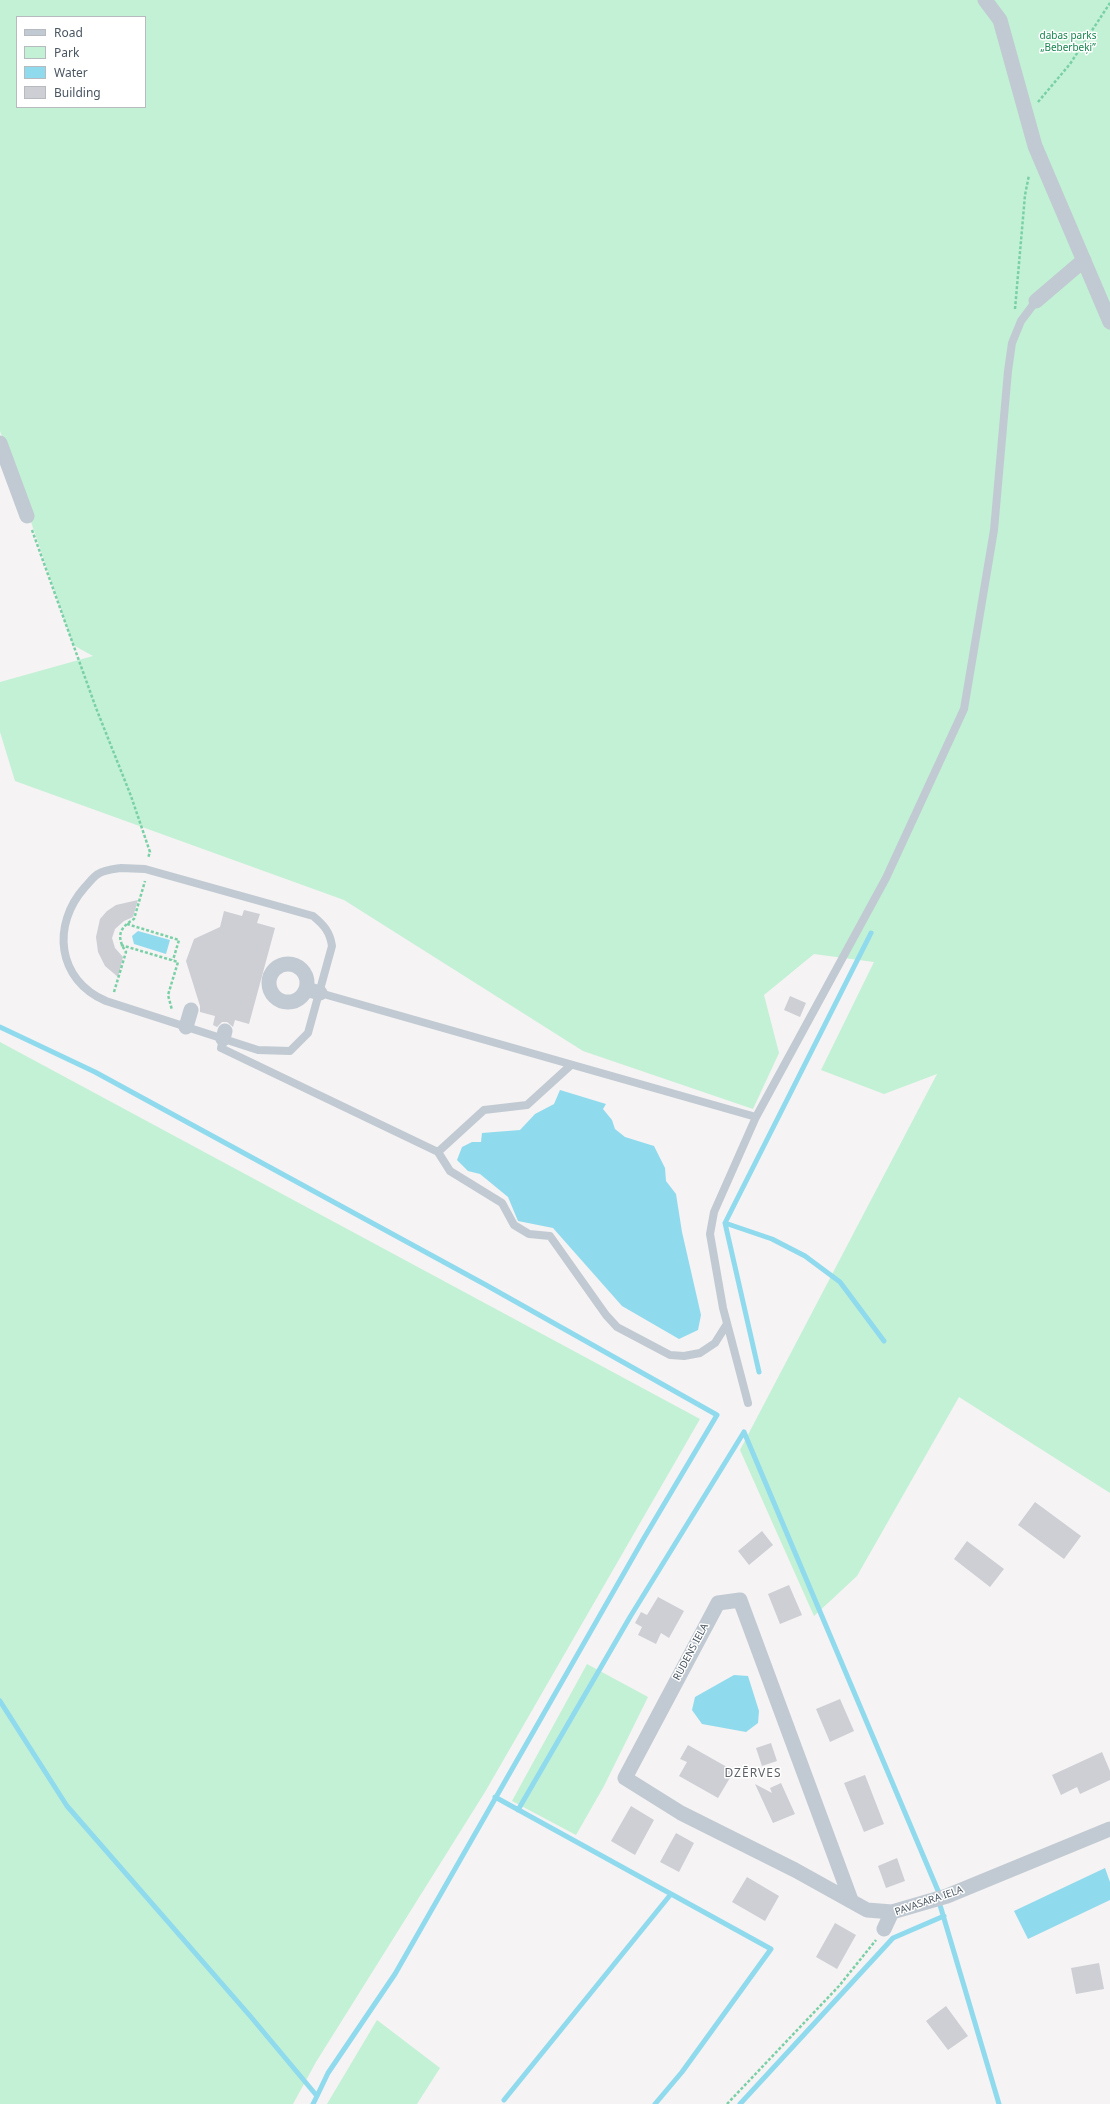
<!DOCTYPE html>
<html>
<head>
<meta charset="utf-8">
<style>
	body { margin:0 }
	#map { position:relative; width:1110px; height:2104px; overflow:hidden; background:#f5f3f3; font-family:"Noto Sans",sans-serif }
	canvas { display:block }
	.legend { position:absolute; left:16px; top:16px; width:130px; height:92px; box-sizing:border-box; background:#fff; border:1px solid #b7bbc0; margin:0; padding:5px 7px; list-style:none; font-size:12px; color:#4a5661 }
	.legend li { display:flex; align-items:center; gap:8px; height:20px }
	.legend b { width:20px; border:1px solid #b7bbc0 }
</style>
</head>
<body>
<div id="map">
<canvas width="1110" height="2104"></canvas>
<ul class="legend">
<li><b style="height:5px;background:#c1cad2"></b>Road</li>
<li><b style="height:11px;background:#c3f1d5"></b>Park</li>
<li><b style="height:11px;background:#90daee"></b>Water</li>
<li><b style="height:11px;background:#cdcfd5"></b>Building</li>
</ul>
</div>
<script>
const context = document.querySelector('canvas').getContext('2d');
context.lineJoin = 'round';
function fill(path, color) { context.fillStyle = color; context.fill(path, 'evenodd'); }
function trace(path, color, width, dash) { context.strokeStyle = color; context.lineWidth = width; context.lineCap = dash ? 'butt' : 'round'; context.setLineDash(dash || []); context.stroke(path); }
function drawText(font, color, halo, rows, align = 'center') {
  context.font = font + ' "Noto Sans",sans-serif'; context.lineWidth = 3; context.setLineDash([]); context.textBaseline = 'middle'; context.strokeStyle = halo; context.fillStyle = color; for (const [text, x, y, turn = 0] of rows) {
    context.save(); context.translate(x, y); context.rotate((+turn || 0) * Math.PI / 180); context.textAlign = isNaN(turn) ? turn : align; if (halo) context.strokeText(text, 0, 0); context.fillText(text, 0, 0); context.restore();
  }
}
fill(new Path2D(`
	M0,0H1110V1493L959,1397L857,1576L814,1616L740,1450L937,1074L884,1094L821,1070L874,962L814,954L764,995L779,1053L753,1109L583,1051L344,900L15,781L0,732V682L93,656L73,645L0,431ZM17,17H145V107H17Z
	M0,1042L700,1419L485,1792L316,2062L293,2104H0Z
	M587,1664L648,1697L604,1786L576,1835L512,1801Z
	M377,2020L440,2068L417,2104H327Z`), '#c3f1d5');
fill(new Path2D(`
	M138,931L170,940L166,954L134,944L132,936Z
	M560,1090L606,1104L603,1109L612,1120L615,1129L625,1137L654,1146L665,1168L666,1181L676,1194L682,1232L701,1315L698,1330L679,1339L622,1306L553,1228L518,1221L508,1197L480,1174L468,1171L457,1160L462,1147L472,1142H481L482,1133L520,1130L535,1114L554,1104Z
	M734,1675L748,1676L759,1711L758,1723L746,1732L702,1724L692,1710L695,1697Z
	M1105,1868L1110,1882V1900L1028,1939L1014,1911Z`), '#90daee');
trace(new Path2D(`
	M0,1027L95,1072L486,1285L717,1415L644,1538L395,1974L328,2073L317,2096L251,2017L67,1806L0,1701
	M725,1223L772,1239L805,1256L840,1282L884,1341
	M759,1372L725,1223L871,933
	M744,1432L939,1893
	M495,1797L771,1949L682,2072L655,2104
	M518,1810L630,1617L744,1432
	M940,1905L999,2104
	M504,2100L671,1894
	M313,2104L317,2096
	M740,2104L893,1938L944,1916`), '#90daee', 5);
fill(new Path2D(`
	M138,900L133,917L124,921L115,929L112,938L115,948L123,957L118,977L105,966L98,952L96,937L100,919L107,911L116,905Z
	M244,910L260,914L257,923L275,928L249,1024L235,1020L233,1027L227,1022H222L217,1027L213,1025L215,1016L200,1012V1006L186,961L194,939L220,927L224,911L242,916Z
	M790,996L806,1003L800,1017L784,1010Z
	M1035,1502L1081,1536L1064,1559L1018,1525Z
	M762,1531L773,1545L749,1565L738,1551Z
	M967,1541L1004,1569L990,1587L954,1559Z
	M789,1585L802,1615L780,1624L768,1594Z
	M658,1597L684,1611L669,1638L661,1633L656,1644L638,1635L642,1627L635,1623L641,1612L647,1615Z
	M840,1699L854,1731L830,1742L816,1709Z
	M771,1743L777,1761L762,1766L756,1748Z
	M688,1745L734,1771L718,1798L679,1776L687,1762L680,1759Z
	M1102,1752L1110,1771V1780L1080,1794L1077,1787L1061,1795L1052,1775Z
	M865,1775L884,1824L864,1832L844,1783Z
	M781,1783L795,1814L773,1823L755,1784L772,1793L770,1788Z
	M631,1806L654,1820L635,1855L611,1841Z
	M676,1833L694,1843L679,1872L660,1862Z
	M897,1858L905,1881L886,1888L878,1866Z
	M747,1877L779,1896L765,1921L732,1902Z
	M835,1923L856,1935L837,1969L816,1957Z
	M1099,1963L1104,1989L1076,1994L1071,1968Z
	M946,2006L968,2036L948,2050L926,2021Z`), '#cdcfd5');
trace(new Path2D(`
	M1038,102L1070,64L1110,3
	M1015,309L1025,195L1029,175
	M32,530L96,708L131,796L150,852L148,858
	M127,924L179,940L173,960
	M121,945L178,962L168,995L172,1010
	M114,992L126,952C116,937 119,928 134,919L145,881
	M727,2104L839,1986L876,1940`), '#7ad0a6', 2.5, [3, 2]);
trace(new Path2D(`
	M121,868L145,869L313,916C324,925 330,932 332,946L308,1033L290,1051L258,1050L106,1001C57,980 51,925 85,887C89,883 93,877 98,874C104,870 114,869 121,868Z
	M320,993L756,1117
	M223,1039L221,1048L438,1152L484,1110L527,1105L571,1065
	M438,1152L450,1171L502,1203L514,1225L529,1234L550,1236L606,1315L617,1327L670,1355L684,1356L700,1353L715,1343L727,1324
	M748,1403L723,1308L710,1234L714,1212L756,1117L886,878L964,709L994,530L1008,371L1012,343L1021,321L1036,301`), '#c1cad2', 8);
trace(new Path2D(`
	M985,0L1000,20L1035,146L1110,322
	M1036,301L1084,260
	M0,443L27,516
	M269 983a19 19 0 1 1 38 0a19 19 0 1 1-38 0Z
	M306,989L320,993
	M186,1027L191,1010
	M223,1039L225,1031
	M851,1900L740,1600L718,1603L625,1778L681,1813L795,1870L867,1910L892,1912
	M884,1929L892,1912L947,1896L1110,1829`), '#c1cad2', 15);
drawText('10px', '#17864f', '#fff', [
	["dabas parks",1068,36],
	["„Beberbeķi”",1068,48]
]);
drawText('10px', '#4a5661', '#fff', [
	["RUDENS IELA",691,1652,-62],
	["PAVASARA IELA",929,1901,-19]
]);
context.letterSpacing = '1px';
drawText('12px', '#5f6368', '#fff', [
	["DZĒRVES",753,1774]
]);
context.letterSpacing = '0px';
</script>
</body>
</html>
